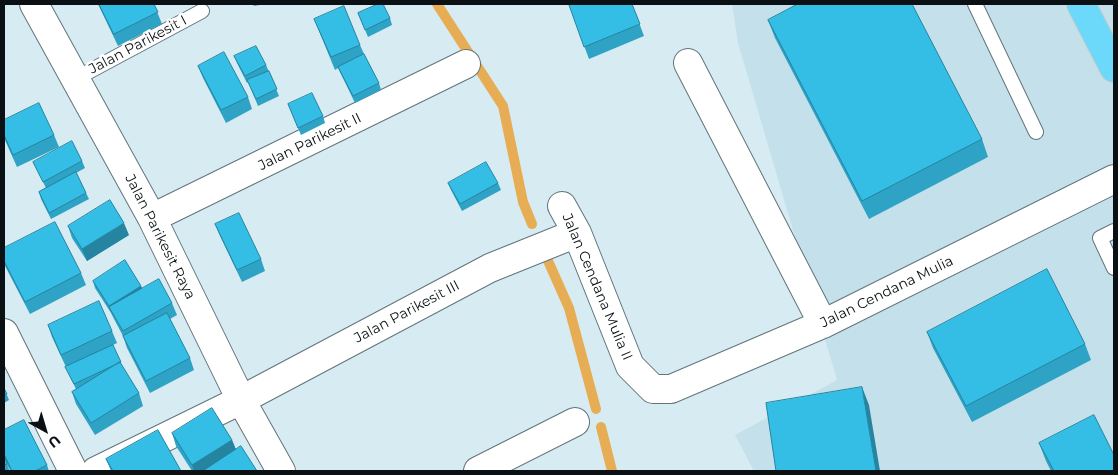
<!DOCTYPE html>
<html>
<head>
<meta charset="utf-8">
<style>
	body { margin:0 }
	#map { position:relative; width:1118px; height:475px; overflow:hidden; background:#d7ebf2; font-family:Montserrat,sans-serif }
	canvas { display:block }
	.frame { position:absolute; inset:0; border:5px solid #0a1013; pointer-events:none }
	.north { position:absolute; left:20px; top:405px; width:50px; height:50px; -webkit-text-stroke:4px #fff; paint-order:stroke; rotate:141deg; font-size:14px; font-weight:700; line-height:20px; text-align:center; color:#0a1013 }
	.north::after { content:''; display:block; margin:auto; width:18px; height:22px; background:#0a1013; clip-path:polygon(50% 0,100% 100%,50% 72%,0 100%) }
</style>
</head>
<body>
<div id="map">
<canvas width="1118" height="475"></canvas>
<div class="frame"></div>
<div class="north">U</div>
</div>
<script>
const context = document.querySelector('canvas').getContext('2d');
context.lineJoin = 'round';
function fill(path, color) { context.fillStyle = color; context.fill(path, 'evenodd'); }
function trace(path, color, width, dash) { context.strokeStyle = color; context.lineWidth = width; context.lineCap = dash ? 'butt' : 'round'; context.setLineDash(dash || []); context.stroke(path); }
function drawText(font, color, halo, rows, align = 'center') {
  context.font = font + ' Montserrat,sans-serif'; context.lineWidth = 5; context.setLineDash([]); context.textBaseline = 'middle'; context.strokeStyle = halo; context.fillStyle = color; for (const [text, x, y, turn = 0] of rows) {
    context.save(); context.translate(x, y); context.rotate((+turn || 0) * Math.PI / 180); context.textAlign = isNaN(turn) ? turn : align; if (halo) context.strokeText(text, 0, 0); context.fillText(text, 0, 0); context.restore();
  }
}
fill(new Path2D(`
	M732,4H1114V471H754L735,435L837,380L738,43Z`), '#c4e0eb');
trace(new Path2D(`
	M437,4L503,106L523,202L532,224
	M545,254L569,308L596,409
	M601,427L612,471`), '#e7ad55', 10);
const lane = new Path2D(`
	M975,4L1036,132
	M75,79L202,11
	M1114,231L1100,238L1114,268`);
const street = new Path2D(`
	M34,4L152,218L241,400L281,471
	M688,63L823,324
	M562,206L577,233L630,366L653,389H671L823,324L1114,179
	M152,218L466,64
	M4,333L73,471
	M96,471L241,400L490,268L577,233
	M478,471L575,422`);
const highway = new Path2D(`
	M1081,4L1114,68`);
trace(lane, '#62747a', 16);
trace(street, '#62747a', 30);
trace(highway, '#c9cacb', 30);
trace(lane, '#fff', 14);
trace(street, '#fff', 28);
trace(highway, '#6cd8fa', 28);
fill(new Path2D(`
	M98,4H154L162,24L118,46Z
	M253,4H265L254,6Z
	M632,4L644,36L589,59L569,5Z
	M358,13L390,18L392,25L368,37Z
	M314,19L360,45L364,54L379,83L381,90L355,103L338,68L335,70Z
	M768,20L982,139L988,157L869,219L775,38Z
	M234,56L266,65L279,96L258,106L248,82L247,83L237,63Z
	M198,66L248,97L252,109L226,123L203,78Z
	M288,104L323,116L325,123L301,135Z
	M4,120L54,135L59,147L17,167L4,138Z
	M82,161L85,168L76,173L89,199L51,219L41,199L39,192L46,188L33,162Z
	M448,183H498L501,190L462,211L451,190Z
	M215,224L261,259L265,271L242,282L220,236Z
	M68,226L129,235L87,261L72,238Z
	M4,248L81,273L86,285L30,314L4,264Z
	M93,281L141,286L142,289L172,303L177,315L170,319L190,358L194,370L150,393L127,348L123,336L114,319L111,313L95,288Z
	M48,325L112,331L117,343L113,345L122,366L139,393L143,406L95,435L76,404L72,392L76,389L68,373L66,367L52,337Z
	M927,332L1085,344L1091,360L972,422L933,348Z
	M4,388L9,400L4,403Z
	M4,430L47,465L49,471H11L7,465L10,471H4Z
	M172,433L232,440L236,450L257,471H192L176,446Z
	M1039,443L1114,471H1051L1046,461Z
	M106,459L181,471H111Z`), '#2ea3c5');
fill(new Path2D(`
	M124,223L129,235L87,261L82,249Z
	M141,286L144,292L109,307L111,313L109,306Z
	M862,387L869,405L880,471H876Z
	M232,440L237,452L206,471H194L192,465Z`), '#2585a0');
const building = new Path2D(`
	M99,4H154L158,12L114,34Z
	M378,4H383L390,18L365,30L358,13Z
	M572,4H632L640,24L584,47L569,5Z
	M798,4H912L982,139L862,201L768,20Z
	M344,6L360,45L331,57L314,19Z
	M256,46L266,65L245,76L234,56Z
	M224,52L248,97L221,110L198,66Z
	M364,54L379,83L353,96L338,67Z
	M269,71L277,89L256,99L247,80Z
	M312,93L323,116L298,128L288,104Z
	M39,103L54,135L13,155L4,135V120Z
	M72,141L82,161L43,182L33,162Z
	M486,162L498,183L460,204L448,183Z
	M76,172L86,193L49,213L39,192Z
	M110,200L124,223L82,249L68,226Z
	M239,213L261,259L237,270L215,224Z
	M55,222L81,273L25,302L4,261V248Z
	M125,260L141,286L109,306L93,281Z
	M1047,269L1085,344L966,406L927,332Z
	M159,279L172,303L123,331L109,307Z
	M99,301L112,331L61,355L48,325Z
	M167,313L190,358L146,381L123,336Z
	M113,345L121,362L74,384L65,367Z
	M120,362L139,393L91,423L72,392Z
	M862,387L876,471H776L766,403Z
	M4,388L7,394L4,395Z
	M212,408L232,440L192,465L172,433Z
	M1094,415L1114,455V471H1054L1039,443Z
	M24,420L47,465L35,471H12L4,454V430Z
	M158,430L181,471H113L106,459Z
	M241,446L257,471H203Z
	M4,456L7,464L4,465Z`);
fill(building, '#35bee5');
trace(building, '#2585a0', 1);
drawText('14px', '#0a1013', '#fff', [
	["Jalan Parikesit I",138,45,-28],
	["Jalan Parikesit II",310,142,-26],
	["Jalan Parikesit Raya",160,237,63],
	["Jalan Cendana Mulia II",597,287,67],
	["Jalan Cendana Mulia",887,292,-26],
	["Jalan Parikesit III",407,312,-28]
]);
</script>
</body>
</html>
